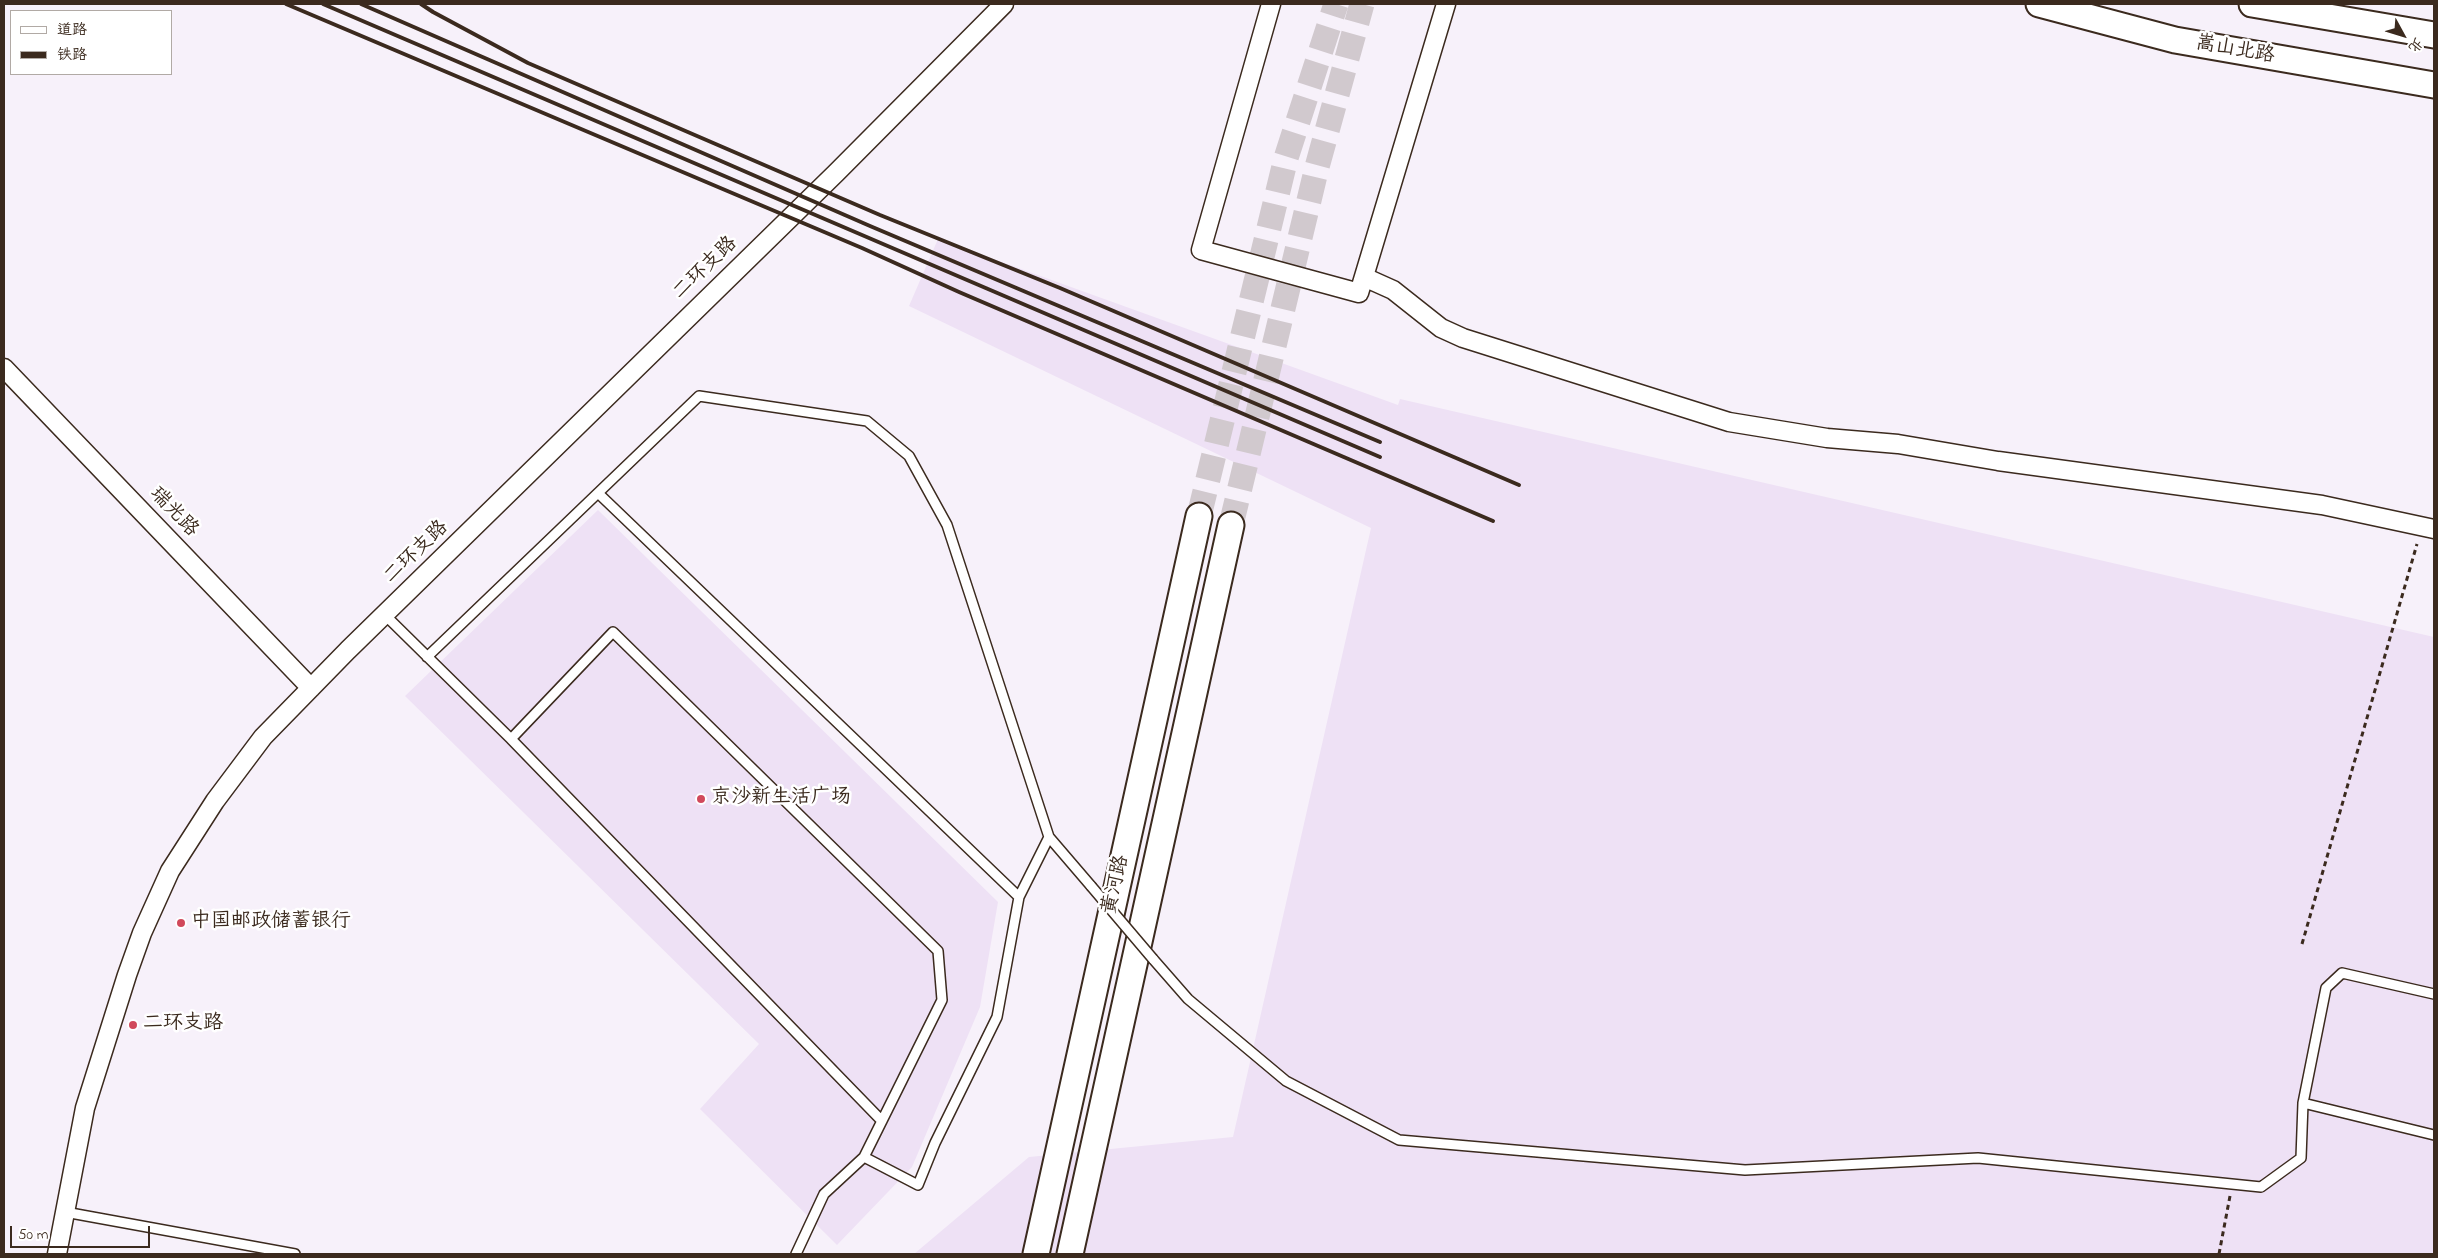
<!DOCTYPE html>
<html>
<head>
<meta charset="utf-8">
<style>
	body { margin:0 }
	#map { position:relative; width:2438px; height:1258px; overflow:hidden; background:#f7f1fa; font-family:"Indie Flower","LXGW WenKai TC",sans-serif }
	canvas { display:block }
	.frame { position:absolute; inset:0; border:5px solid #3b2a1e; pointer-events:none }
	.legend { position:absolute; left:10px; top:10px; width:162px; height:65px; box-sizing:border-box; background:#fff; border:1px solid #b1aaa5; margin:0; padding:6px 9px; list-style:none; font-size:15px; color:#3b2a1e }
	.legend li { display:flex; align-items:center; gap:10px; height:25px }
	.legend b { width:25px; border:1px solid #b1aaa5 }
	.north { position:absolute; left:2378px; top:10px; width:50px; height:50px; -webkit-text-stroke:4px #fff; paint-order:stroke; rotate:129deg; font-size:14px; font-weight:700; line-height:20px; text-align:center; color:#3b2a1e }
	.north::after { content:''; display:block; margin:auto; width:18px; height:22px; background:#3b2a1e; clip-path:polygon(50% 0,100% 100%,50% 72%,0 100%) }
	.scale { position:absolute; left:10px; top:1226px; width:140px; height:22px; box-sizing:border-box; border:2px solid #3b2a1e; border-top:0; padding-left:6px; font-size:15px; line-height:18px; white-space:nowrap; color:#3b2a1e; -webkit-text-stroke:4px #fff; paint-order:stroke }
</style>
</head>
<body>
<div id="map">
<canvas width="2438" height="1258"></canvas>
<div class="frame"></div>
<ul class="legend">
<li><b style="height:6px;background:#fff"></b>道路</li>
<li><b style="height:6px;background:#3b2a1e"></b>铁路</li>
</ul>
<div class="north">北</div>
<div class="scale">50 m</div>
</div>
<script>
const context = document.querySelector('canvas').getContext('2d');
context.lineJoin = 'round';
function fill(path, color) { context.fillStyle = color; context.fill(path, 'evenodd'); }
function trace(path, color, width, dash) { context.strokeStyle = color; context.lineWidth = width; context.lineCap = dash ? 'butt' : 'round'; context.setLineDash(dash || []); context.stroke(path); }
function drawText(font, color, halo, rows, align = 'center') {
  context.font = font + ' "Indie Flower","LXGW WenKai TC",sans-serif'; context.lineWidth = 5; context.setLineDash([]); context.textBaseline = 'middle'; context.strokeStyle = halo; context.fillStyle = color; for (const [text, x, y, turn = 0] of rows) {
    context.save(); context.translate(x, y); context.rotate((+turn || 0) * Math.PI / 180); context.textAlign = isNaN(turn) ? turn : align; if (halo) context.strokeText(text, 0, 0); context.fillText(text, 0, 0); context.restore();
  }
}
fill(new Path2D(`
	M938,239L1398,405L1400,399L2434,637V1254H914L1029,1157L1233,1137L1371,528L909,306Z
	M598,510L998,902L980,1007L912,1167L837,1245L700,1109L759,1044L405,696Z`), '#eee1f5');
trace(new Path2D(`
	M1199,516L1286,158L1336,4
	M1231,525L1317,167L1362,4`), '#d1c9ce', 25, [25, 12]);
const lane = new Path2D(`
	M598,493L1019,897
	M384,614L511,739L613,632L938,951L942,1000L864,1157L824,1194L796,1254
	M427,657L699,396L867,421L909,456L947,525L1049,837L1091,886
	M511,739L882,1121
	M1153,959L1188,999L1286,1081L1399,1140L1745,1170L1978,1158L2261,1187L2301,1158L2303,1103L2326,988L2342,973L2434,994
	M2303,1103L2434,1135
	M864,1157L918,1185L935,1143L997,1017L1019,897L1049,837
	M65,1212L295,1254`);
const street = new Path2D(`
	M1271,4L1201,250L1359,293L1446,4
	M1364,277L1393,290L1441,328L1463,338L1729,422L1827,438L1898,444L1998,461L2322,505L2434,529
	M4,368L311,688
	M57,1254L85,1108L127,975L142,933L170,871L215,801L263,737L348,650L836,173L1004,4`);
const secondary = new Path2D(`
	M2039,4L2175,40L2434,85
	M2252,4L2434,35
	M1036,1254L1199,516
	M1070,1254L1231,525`);
trace(lane, '#3b2a1e', 12);
trace(street, '#3b2a1e', 21);
trace(secondary, '#3b2a1e', 29);
trace(new Path2D(`
	M2302,944L2417,544
	M2219,1254L2230,1196`), '#3b2a1e', 3, [5, 4]);
trace(lane, '#fff', 9);
trace(street, '#fff', 18);
trace(secondary, '#fff', 25);
trace(new Path2D(`
	M286,4L862,248L959,292L1493,521
	M323,4L1380,457
	M361,4L870,226L1380,442
	M421,4L433,12L528,63L880,215L1060,288L1519,485`), '#3b2a1e', 4);
const laneBridge = new Path2D(`
	M1091,886L1153,959`);
trace(laneBridge, '#3b2a1e', 12, []);
trace(laneBridge, '#fff', 9);
for (const [x, y, r, color] of [
	[701,799,5,"#d1495b"],
	[181,923,5,"#d1495b"],
	[133,1025,5,"#d1495b"]
]) { const dot = new Path2D(); dot.arc(x, y, r, 0, 2 * Math.PI); context.fillStyle = color; context.fill(dot); trace(dot, '#fff', 2); }
drawText('20px', '#3b2a1e', '#fff', [
	["嵩山北路",2235,51,10],
	["二环支路",706,269,-44],
	["瑞光路",173,513,46],
	["二环支路",417,553,-44],
	["黄河路",1117,885,-77]
]);
drawText('20px', '#3b2a1e', '#fff', [
	["京沙新生活广场",711,799],
	["中国邮政储蓄银行",191,923],
	["二环支路",143,1025]
], 'left');
</script>
</body>
</html>
